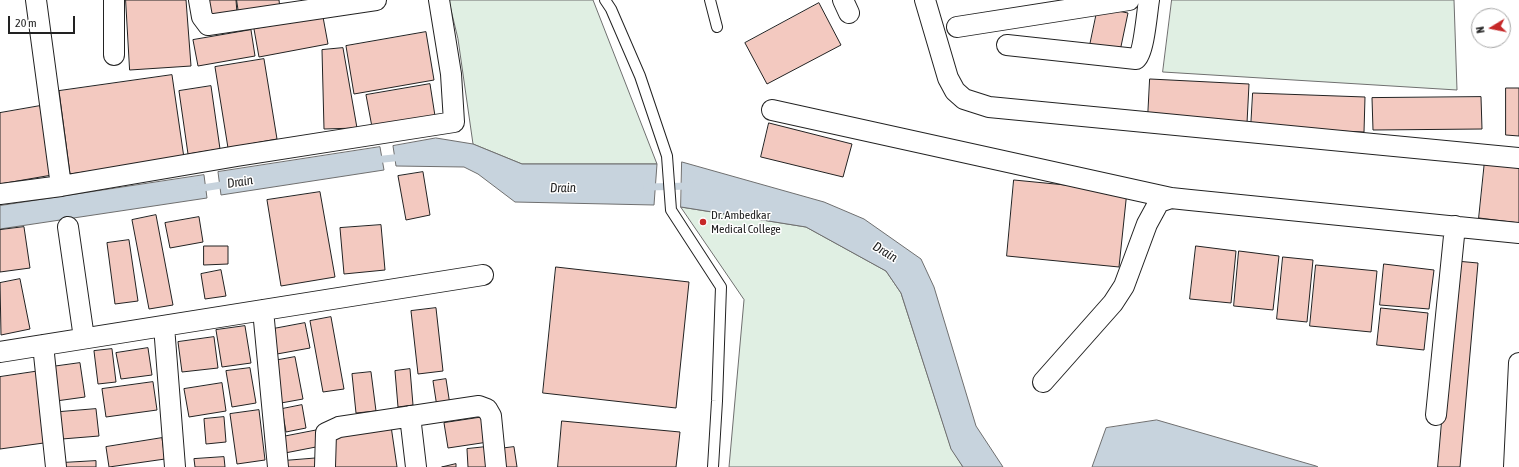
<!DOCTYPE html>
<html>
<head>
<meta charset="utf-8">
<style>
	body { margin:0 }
	#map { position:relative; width:1519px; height:467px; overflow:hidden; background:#fff; font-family:"Asap Condensed",sans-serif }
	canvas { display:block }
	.north { position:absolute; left:1471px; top:8px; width:40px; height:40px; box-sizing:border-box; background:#fff; border:1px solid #a7a7a7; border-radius:50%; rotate:260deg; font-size:11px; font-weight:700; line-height:16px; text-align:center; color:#222 }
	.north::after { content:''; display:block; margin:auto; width:14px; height:18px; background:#c62828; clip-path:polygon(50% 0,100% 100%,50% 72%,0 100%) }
	.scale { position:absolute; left:8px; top:16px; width:67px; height:18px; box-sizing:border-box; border:2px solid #222; border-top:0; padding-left:5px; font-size:12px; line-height:14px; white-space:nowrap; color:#222; -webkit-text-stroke:3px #fff; paint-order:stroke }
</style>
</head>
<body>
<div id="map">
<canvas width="1519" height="467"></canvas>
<div class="north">N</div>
<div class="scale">20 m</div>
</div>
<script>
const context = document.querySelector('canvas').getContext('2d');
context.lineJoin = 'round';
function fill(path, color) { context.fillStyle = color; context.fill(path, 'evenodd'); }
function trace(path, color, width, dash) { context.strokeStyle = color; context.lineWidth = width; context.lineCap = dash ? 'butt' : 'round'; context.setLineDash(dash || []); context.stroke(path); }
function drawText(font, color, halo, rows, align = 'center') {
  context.font = font + ' "Asap Condensed",sans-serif'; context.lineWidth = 3; context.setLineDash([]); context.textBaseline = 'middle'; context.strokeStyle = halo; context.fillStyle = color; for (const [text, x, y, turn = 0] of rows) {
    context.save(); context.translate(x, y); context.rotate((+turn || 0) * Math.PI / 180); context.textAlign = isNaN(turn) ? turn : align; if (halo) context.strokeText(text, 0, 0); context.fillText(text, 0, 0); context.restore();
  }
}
const green = new Path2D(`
	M449,0H593L657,164H522L473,144L458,39Z
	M1172,0H1454L1457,90L1163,72Z
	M681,207L806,227L886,271L901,293L951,448L963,467H729L744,300Z`);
fill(green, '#e0efe3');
trace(green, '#6f6f6f', 1);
const water = new Path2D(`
	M436,138L473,144L522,164H657L654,205L515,202L478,174L464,167L396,166L393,146Z
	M380,147L384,170L221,195L218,172Z
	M682,162L824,202L864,219L921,259L934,287L976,426L1003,467H963L951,449L901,293L886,271L806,227L681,207Z
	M204,175L207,198L0,229V206Z
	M1157,420L1316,466L1318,467H1092L1106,428Z`);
fill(water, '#c7d3dd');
trace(water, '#6f6f6f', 1);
trace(new Path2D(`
	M374,160L403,157
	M647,187L691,186
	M196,189L228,184`), '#c7d3dd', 7);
const building = new Path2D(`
	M126,0H186L191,66L130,70Z
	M204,0H236L237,13L206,17Z
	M237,0H279L280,9L239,14Z
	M819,3L841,45L767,84L745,43Z
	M1098,7L1128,13L1119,56L1089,50Z
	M323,17L328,44L259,57L254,29Z
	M251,30L255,56L198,66L193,40Z
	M426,32L434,80L354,94L346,46Z
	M343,48L357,128L324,129L322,50Z
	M264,59L277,139L228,148L215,67Z
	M172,75L184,158L70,174L59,91Z
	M1150,79L1249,84L1247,123L1148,118Z
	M430,84L435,116L372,127L366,95Z
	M211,86L220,149L188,154L179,91Z
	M1506,88H1519V136L1506,135Z
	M1253,93L1365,97L1364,132L1251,128Z
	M1481,97L1482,129L1373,130L1372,98Z
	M40,106L52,175L0,184V113Z
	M769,123L852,144L843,177L761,157Z
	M1485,160L1519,164V223L1479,218Z
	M423,172L430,215L406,220L398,176Z
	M1014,180L1127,191L1119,267L1007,256Z
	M320,192L335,277L281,286L267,200Z
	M156,215L173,305L149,309L132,220Z
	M199,217L203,242L170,248L165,223Z
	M381,225L385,270L344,274L340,228Z
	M24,227L30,268L0,272V230Z
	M129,240L138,301L115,304L107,243Z
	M204,246H228V264L204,265Z
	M1196,246L1236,251L1231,303L1190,299Z
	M1239,251L1279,256L1273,310L1234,306Z
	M1283,257L1313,260L1307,322L1277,319Z
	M1456,261L1478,263L1460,467H1438Z
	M1384,264L1434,270L1429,309L1380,305Z
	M1316,265L1377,271L1371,332L1310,326Z
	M556,267L689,282L676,408L543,393Z
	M221,270L226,296L205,299L201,274Z
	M20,279L30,329L1,335L0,283Z
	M436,308L443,371L418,374L411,311Z
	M1381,308L1428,313L1424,350L1377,345Z
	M331,317L344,389L323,392L310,321Z
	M305,323L310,348L277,354L273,329Z
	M245,326L251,363L222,367L216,330Z
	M214,337L218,368L182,372L178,342Z
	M148,348L152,375L121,379L116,353Z
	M112,349L116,382L98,384L94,351Z
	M295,357L303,399L281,403L273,361Z
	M80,363L85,397L56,401L51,367Z
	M250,368L256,403L232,407L226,371Z
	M410,369L413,405L398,407L395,371Z
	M40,371L51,442L0,449V377Z
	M371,372L376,411L356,413L352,374Z
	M446,379L450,405L437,407L433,381Z
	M153,382L157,410L106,417L102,389Z
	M222,383L226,411L189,417L184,389Z
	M302,405L306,428L286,432L282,409Z
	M96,409L99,436L62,439L60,412Z
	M259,410L265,460L237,464L230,414Z
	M224,417L226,442L206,444L204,419Z
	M484,417L488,442L448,448L444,423Z
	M562,421L680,432L676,467H558Z
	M391,426L397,467H333L328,435Z
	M318,430L321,446L285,453L282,437Z
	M162,438L165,459L109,467L106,447Z
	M486,447L487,467H468L467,449Z
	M514,447L517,467H501L498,449Z
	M224,457L225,467H195L194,459Z
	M320,458L321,467H283V461Z
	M96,461V467H61V463Z
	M456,464V467H442Z`);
fill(building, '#f3c9c0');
trace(building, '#222', 1);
const lane = new Path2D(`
	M605,0L611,9L640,76L667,156L671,210L721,287L717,401L713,467
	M710,0L717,27`);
const street = new Path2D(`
	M36,0L61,186
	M114,0V55
	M199,0L202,17L208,25L376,0
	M843,0L849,13
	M925,0L948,78L955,91L964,99L989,107L1519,158
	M957,27L1129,0
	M1007,45L1136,59C1144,53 1147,12 1149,0
	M772,110L1171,198
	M0,194L61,186L237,156L454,122L451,74L439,0
	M68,227L84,338
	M263,310L278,467
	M164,326L175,467
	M43,345L56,467
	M0,352L483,275
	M1043,382L1113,303L1124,286L1147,224L1159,202L1171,198L1190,200L1519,233
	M1436,415L1455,226
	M410,416L416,467
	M325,467L326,433L339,427L479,406L487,409L491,416L496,467
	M1514,467L1519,363`);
trace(lane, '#222', 12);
trace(street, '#222', 22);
trace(lane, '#fff', 10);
trace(street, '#fff', 20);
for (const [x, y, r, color] of [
	[703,222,4,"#c62828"]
]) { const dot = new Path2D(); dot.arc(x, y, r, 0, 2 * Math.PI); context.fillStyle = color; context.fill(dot); trace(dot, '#fff', 1.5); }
drawText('12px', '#222', '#fff', [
	["Dr. Ambedkar",711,215],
	["Medical College",711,229]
], 'left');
drawText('italic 13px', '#222', '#fff', [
	["Drain",240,182,-9],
	["Drain",563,188,-1],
	["Drain",885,252,31]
]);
</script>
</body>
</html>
